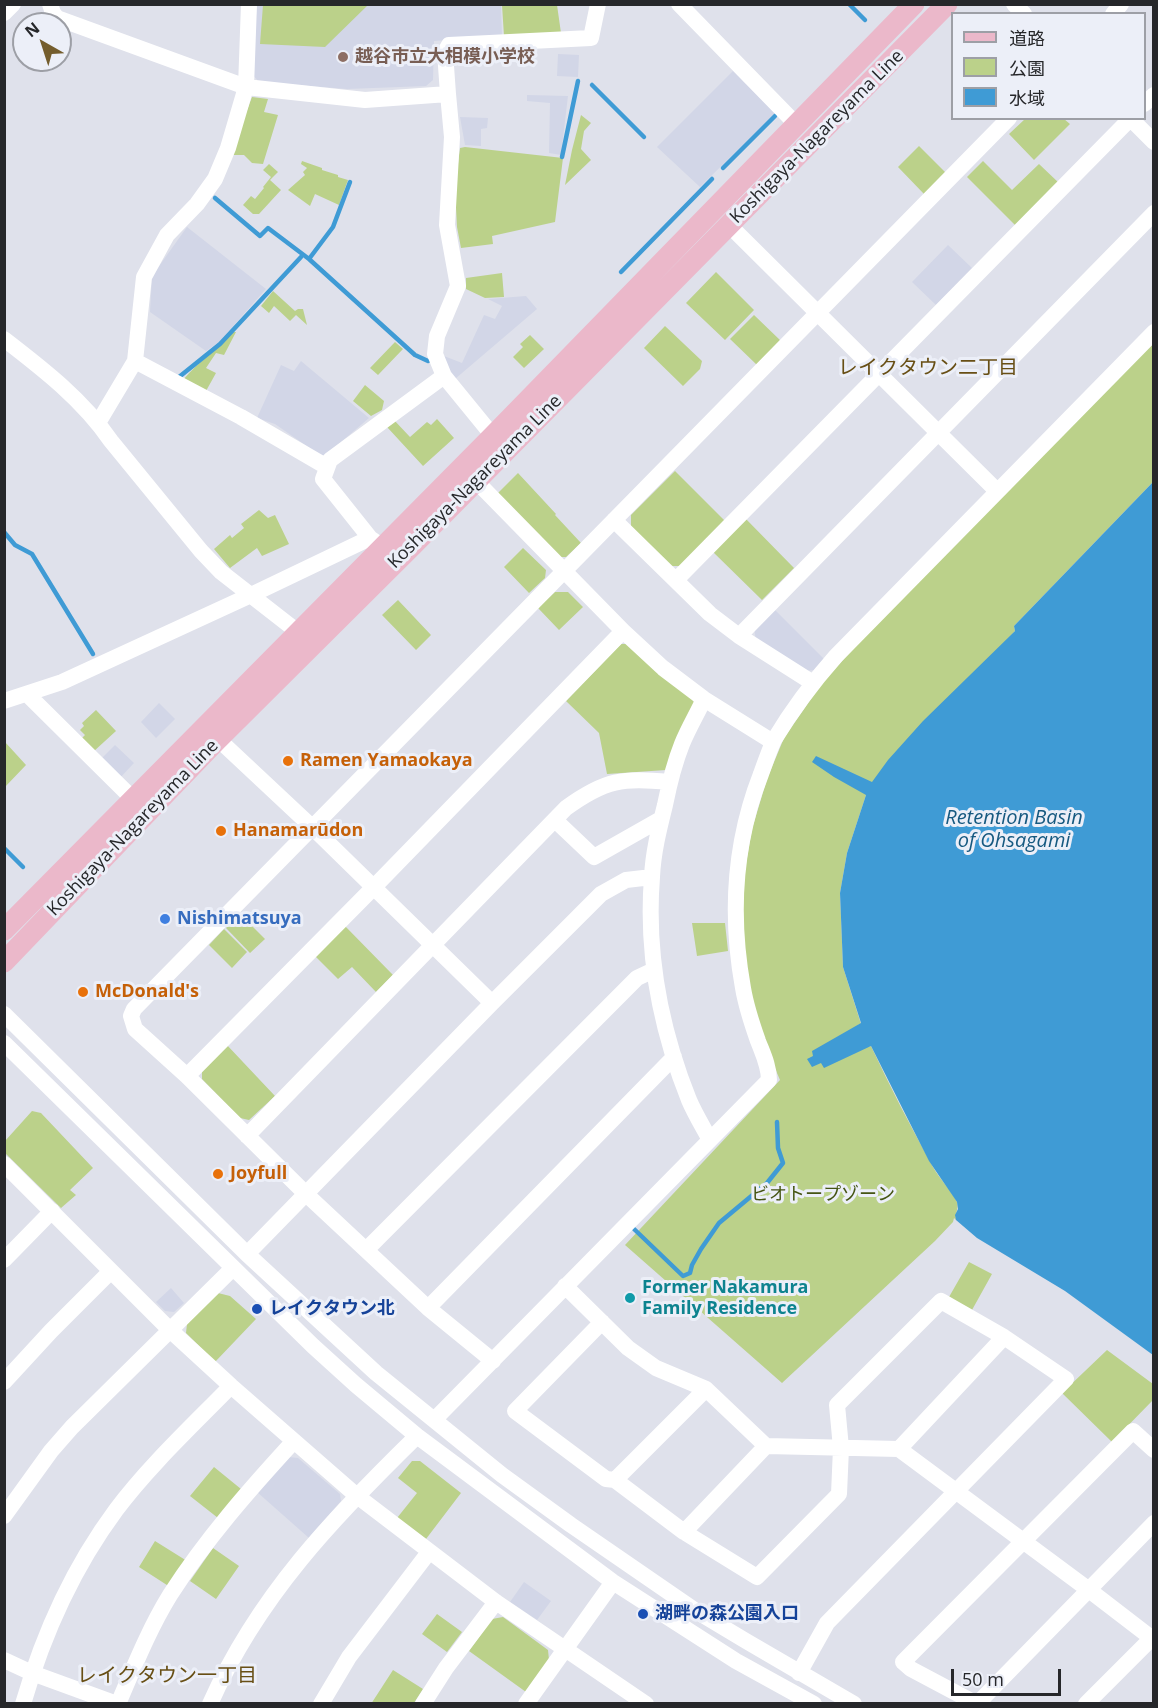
<!DOCTYPE html>
<html>
<head>
<meta charset="utf-8">
<style>
	body { margin:0 }
	#map { position:relative; width:1158px; height:1708px; overflow:hidden; background:#dfe1eb; font-family:"Open Sans","Noto Sans JP",sans-serif }
	canvas { display:block }
	.frame { position:absolute; inset:0; border:6px solid #26272a; pointer-events:none }
	.legend { position:absolute; left:951px; top:12px; width:195px; height:108px; box-sizing:border-box; background:#eceff8; border:2px solid #9d9fa6; margin:0; padding:8px 10px; list-style:none; font-size:18px; color:#26272a }
	.legend li { display:flex; align-items:center; gap:12px; height:30px }
	.legend b { width:30px; border:2px solid #9d9fa6 }
	.north { position:absolute; left:12px; top:12px; width:60px; height:60px; box-sizing:border-box; background:#eceff8; border:2px solid #9d9fa6; border-radius:50%; rotate:321deg; font-size:16px; font-weight:700; line-height:24px; text-align:center; color:#26272a }
	.north::after { content:''; display:block; margin:auto; width:21px; height:27px; background:#745d2d; clip-path:polygon(50% 0,100% 100%,50% 72%,0 100%) }
	.scale { position:absolute; left:951px; top:1669px; width:110px; height:27px; box-sizing:border-box; border:3px solid #26272a; border-top:0; padding-left:8px; font-size:18px; line-height:21px; white-space:nowrap; color:#26272a; -webkit-text-stroke:4px #eceff8; paint-order:stroke }
</style>
</head>
<body>
<div id="map">
<canvas width="1158" height="1708"></canvas>
<div class="frame"></div>
<ul class="legend">
<li><b style="height:8px;background:#ebb8ca"></b>道路</li>
<li><b style="height:16px;background:#bbd18a"></b>公園</li>
<li><b style="height:16px;background:#3f9bd5"></b>水域</li>
</ul>
<div class="north">N</div>
<div class="scale">50 m</div>
</div>
<script>
const context = document.querySelector('canvas').getContext('2d');
context.lineJoin = 'round';
function fill(path, color) { context.fillStyle = color; context.fill(path, 'evenodd'); }
function trace(path, color, width, dash) { context.strokeStyle = color; context.lineWidth = width; context.lineCap = dash ? 'butt' : 'round'; context.setLineDash(dash || []); context.stroke(path); }
function drawText(font, color, halo, rows, align = 'center') {
  context.font = font + ' "Open Sans","Noto Sans JP",sans-serif'; context.lineWidth = 6; context.setLineDash([]); context.textBaseline = 'middle'; context.strokeStyle = halo; context.fillStyle = color; for (const [text, x, y, turn = 0] of rows) {
    context.save(); context.translate(x, y); context.rotate((+turn || 0) * Math.PI / 180); context.textAlign = isNaN(turn) ? turn : align; if (halo) context.strokeText(text, 0, 0); context.fillText(text, 0, 0); context.restore();
  }
}
fill(new Path2D(`
	M257,5H501L502,36L434,41L433,80L426,86L347,89L259,82L251,73Z
	M558,54L579,55L578,77L557,76Z
	M733,71L775,113L700,187L657,147Z
	M527,95L568,96L561,155L549,153L550,103L527,101Z
	M460,117L488,118L487,128L481,129V146L465,145Z
	M187,227L266,289L219,342L206,351L150,312L152,276Z
	M948,245L972,268L936,305L912,282Z
	M526,296L537,309L455,379L447,373L444,356L462,363L484,315L495,319L502,306L488,299Z
	M301,361L369,418L326,455L321,456L275,424L257,418L281,365L294,371Z
	M774,609L824,659L814,670L804,671L756,641L754,627Z
	M159,703L175,719L156,738L141,722Z
	M115,745L134,763L119,779L100,760Z
	M171,1288L184,1303L174,1312L165,1311L156,1302Z
	M288,1457L298,1458L340,1494L341,1501L309,1538L257,1492Z
	M524,1582L551,1601L537,1620L510,1602Z`), '#d2d6e7');
fill(new Path2D(`
	M263,5V4L368,5L325,47L260,44Z
	M502,5H557L561,33L504,36Z
	M252,97L268,99L264,112L278,115L263,164L252,163L244,155H230Z
	M581,115L591,123L584,131L581,149L591,160L565,185L572,150Z
	M1025,119H1064L1070,124L1034,160L1009,134Z
	M919,146L946,173L924,194L898,167Z
	M465,147L563,158L555,222L492,236L493,244L461,248L457,227L455,188L460,148Z
	M302,161L322,168V170L338,175V177L348,180L339,205L315,194L310,206L288,190L305,175L303,172L307,168L301,164Z
	M983,161L1012,190L1039,164L1059,183L1016,226L967,177Z
	M269,164L278,172L270,180L281,190L259,214H253L243,205L251,196L255,199L264,188L263,187L271,177L263,170Z
	M716,272L754,310L725,340L686,303Z
	M502,273L504,297L485,298L466,289V278Z
	M273,291L295,311L298,309H303L307,325L296,315L290,321L274,306L269,313L261,306Z
	M754,315L781,341L757,365L730,339Z
	M665,326L702,361L700,369L683,386L644,348Z
	M233,332H236L224,355L216,353L206,368L216,373L206,391L183,380C198,362 217,349 233,332Z
	M530,335L544,349L524,368L513,357L523,347L520,344Z
	M395,342L403,349L378,375L370,368Z
	M1153,343V482L1014,626L1015,631L866,795L847,853L840,893L843,967L861,1024L858,1025L868,1047L871,1046C890,1087 911,1127 933,1167C939,1178 951,1190 957,1202C959,1208 955,1213 956,1220L954,1218L953,1222L935,1241L782,1383L625,1245L780,1080L768,1052L753,1009L744,964L742,887L752,829L767,779L784,738L822,683L853,649Z
	M365,385L384,401L382,410L371,416L353,401Z
	M437,419L454,438L423,466L387,427L394,420L410,437L427,422L431,425Z
	M675,471L725,521L680,566H669L631,529V515Z
	M518,473L556,514L555,515L581,543L566,557H558L497,494Z
	M259,510L268,518L275,515L289,544L262,556L257,548L230,568L214,549L230,535L232,538L244,528L241,524Z
	M745,518L794,568L762,600L712,551Z
	M523,548L546,570L545,578L529,593L504,567Z
	M555,592H568L583,607L559,630L538,608Z
	M398,600L431,635L416,650L382,615Z
	M621,644H628L690,696L694,702L666,770L607,774L599,733L566,701Z
	M96,710L116,731L93,752L81,739L85,735L80,730L84,726L82,723Z
	M5,742L26,765L5,787Z
	M240,914L265,939L250,953L226,928Z
	M692,923H725L728,951L697,956Z
	M345,926L393,975L376,992L352,967L338,979L315,956Z
	M224,929L247,952L232,968L209,945Z
	M226,1044L275,1096L249,1120L240,1118L202,1079V1067Z
	M32,1111L41,1113L93,1168L70,1190L76,1195L61,1208L5,1153V1141Z
	M969,1262L992,1274L972,1310L949,1297Z
	M218,1293L230,1296L256,1319L215,1362L186,1333L187,1324Z
	M1107,1350L1153,1384V1400L1112,1442L1062,1393Z
	M412,1461H420L461,1493L426,1539L397,1518L417,1493L398,1478Z
	M214,1467L241,1489L218,1518L190,1496Z
	M155,1541L187,1561L170,1587L139,1567Z
	M213,1548L239,1566L216,1599L190,1581Z
	M437,1614L462,1632L447,1652L422,1634Z
	M503,1617L548,1650L549,1660L526,1692L469,1651L492,1619Z
	M393,1670L423,1689L414,1703L371,1704Z`), '#bbd18a');
fill(new Path2D(`
	M1153,482V1355L1065,1291L977,1238L956,1220L955,1215L958,1209L957,1202L929,1161L871,1046L824,1068L821,1063L812,1067L807,1059L813,1056L812,1051L861,1023L843,967L840,893L847,853L866,795L834,777L812,762L816,756L872,782L888,760L923,721L1015,631L1014,626Z`), '#3f9bd5');
trace(new Path2D(`
	M849,4L865,20
	M592,85L644,137
	M562,157L578,81
	M723,168L775,116
	M215,198L260,236L268,228L309,259L415,355L428,361
	M309,259L333,227L350,182
	M621,272L712,179
	M179,377L220,344L301,257
	M4,532L15,545L32,554L93,654
	M4,848L23,867
	M634,1229L683,1276L690,1273L692,1265L701,1249L719,1223L767,1183L783,1163L778,1148L777,1122`), '#3f9bd5', 4.5);
trace(new Path2D(`
	M50,4L53,13L57,18L246,87L365,100L448,94L445,52L449,45L591,38L598,4
	M679,4L796,124
	M1014,4L1024,14
	M4,13L13,4
	M1113,14L1121,4
	M448,94L452,137L447,225L458,286L437,336L435,354L444,376L493,436
	M1144,104L1154,95
	M1130,118L1154,142
	M729,225L997,491
	M4,339C43,369 83,400 111,441L201,551L221,572L298,632
	M135,361L241,417L327,467
	M98,423L135,361L144,277L167,235L197,204L215,179L228,148L246,87L249,4
	M476,481L623,631L663,668L704,699L773,742
	M614,520L710,614L739,636L813,683
	M370,538L323,479L330,460L444,376
	M676,580L1131,118
	M739,636L1154,213
	M27,694L134,800
	M704,699C697,714 688,729 682,744C674,764 669,785 665,805C659,829 653,853 652,877C646,953 661,1030 689,1100C695,1114 703,1127 710,1140
	M4,701L62,682L251,595L370,538L383,547
	M218,739L312,827L492,1003
	M555,820L594,857L661,819
	M4,1014L247,1254L376,1373L502,1475L571,1525L696,1611L746,1641L854,1704
	M4,1043L313,1346L356,1385L417,1436L613,1582L736,1661L814,1704
	M187,1076L373,888L623,631
	M247,1136L566,808C606,779 622,778 670,782
	M4,1164L170,1330L231,1386L357,1496L496,1602L646,1704
	M367,1249L637,978L654,970
	M247,1254L492,1003L601,894L626,880L652,877
	M4,1260L52,1211
	M565,1286L628,1348L656,1368L706,1389L766,1446L899,1449L1089,1590L1154,1640
	M428,1308L674,1057
	M602,1322L515,1411L606,1479L615,1480L706,1389
	M493,1361L428,1308L306,1194L187,1076L135,1029L131,1016L134,1009L1009,118
	M4,1382L51,1331L111,1271
	M434,1420L769,1080C769,1066 763,1054 758,1041C752,1024 746,1006 743,988C730,916 734,843 761,774C765,763 769,751 774,740C792,710 813,682 836,656L1154,332
	M899,1449L1004,1337
	M1154,1450L1133,1431L903,1662L911,1669L977,1704L1154,1523
	M615,1480L684,1532L757,1577L839,1494L841,1448L837,1405L941,1301L1004,1337L1066,1379L827,1623L799,1673
	M4,1516L51,1451L72,1427L233,1268
	M684,1532L766,1446
	M4,1660L32,1673L117,1704
	M23,1704C43,1635 73,1568 116,1510C148,1467 193,1425 231,1386
	M118,1704C134,1667 149,1629 170,1595C206,1539 249,1490 294,1441
	M210,1704C258,1596 334,1517 417,1436
	M321,1704L349,1657L429,1552
	M423,1704L446,1668L496,1602
	M526,1704L613,1582
	M1086,1704L1154,1636`), '#fff', 16);
trace(new Path2D(`
	M4,930L493,436L914,4
	M4,962L218,739L412,546L947,4`), '#ebb8ca', 21);
for (const [x, y, r, color] of [
	[343,57,6,"#8d6e63"],
	[288,761,6,"#e8710a"],
	[221,831,6,"#e8710a"],
	[165,919,6,"#3f7fe0"],
	[83,992,6,"#e8710a"],
	[218,1174,6,"#e8710a"],
	[630,1298,6,"#0f9aa8"],
	[257,1309,6,"#1a4fb4"],
	[643,1614,6,"#1a4fb4"]
]) { const dot = new Path2D(); dot.arc(x, y, r, 0, 2 * Math.PI); context.fillStyle = color; context.fill(dot); trace(dot, '#eceff8', 2); }
drawText('bold 18px', '#785e54', '#eceff8', [
	["越谷市立大相模小学校",355,57]
], 'left');
drawText('18px', '#26272a', '#eceff8', [
	["Koshigaya-Nagareyama Line",817,137,-45],
	["Koshigaya-Nagareyama Line",475,482,-45],
	["Koshigaya-Nagareyama Line",133,828,-46]
]);
drawText('bold 18px', '#c56008', '#eceff8', [
	["Ramen Yamaokaya",300,761],
	["Hanamarūdon",233,831],
	["McDonald's",95,992],
	["Joyfull",230,1174]
], 'left');
drawText('bold 18px', '#366cbe', '#eceff8', [
	["Nishimatsuya",177,919]
], 'left');
drawText('18px', '#455513', '#eceff8', [
	["ビオトープゾーン",823,1195]
]);
drawText('bold 18px', '#0d838f', '#eceff8', [
	["Former Nakamura",642,1288],
	["Family Residence",642,1309]
], 'left');
drawText('bold 18px', '#164399', '#eceff8', [
	["レイクタウン北",269,1309],
	["湖畔の森公園入口",655,1614]
], 'left');
drawText('20px', '#684f15', '#eceff8', [
	["レイクタウン二丁目",928,368],
	["レイクタウン一丁目",167,1676]
]);
drawText('italic 20px', '#165980', '#eceff8', [
	["Retention Basin",1014,818],
	["of Ohsagami",1014,841]
]);
</script>
</body>
</html>
